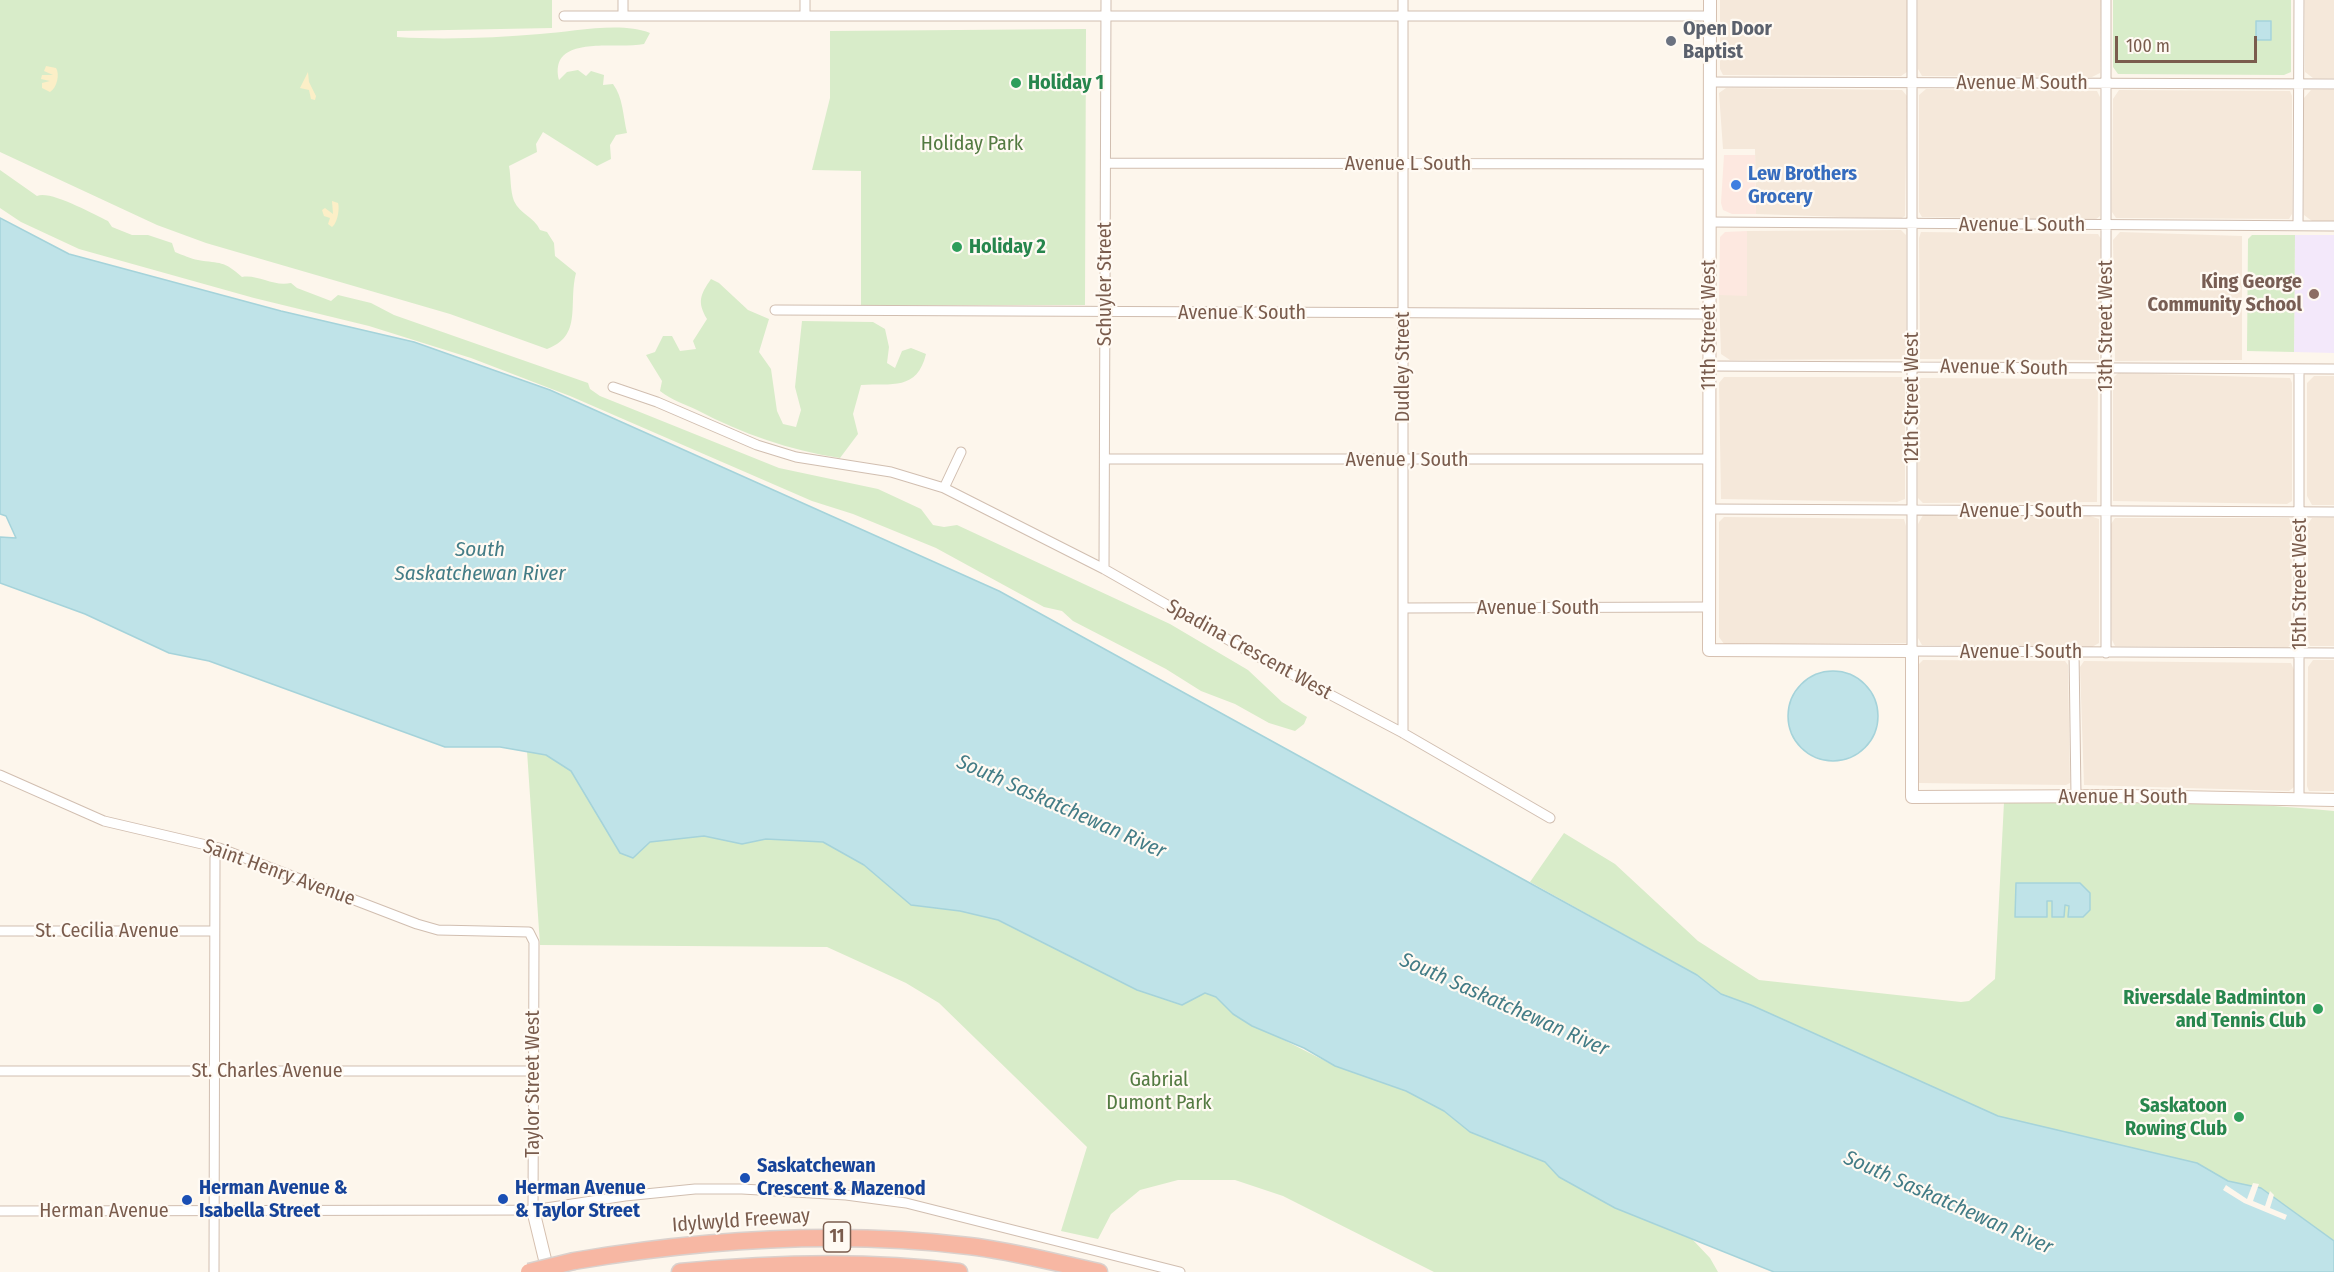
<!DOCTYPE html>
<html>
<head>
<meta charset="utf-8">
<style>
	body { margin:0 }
	#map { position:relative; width:2334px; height:1272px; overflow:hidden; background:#fdf6ec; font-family:"Fira Sans Condensed",sans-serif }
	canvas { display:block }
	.scale { position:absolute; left:2115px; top:36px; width:142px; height:27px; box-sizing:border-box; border:3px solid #7a5c4d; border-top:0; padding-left:8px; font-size:18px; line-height:21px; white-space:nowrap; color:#7a5c4d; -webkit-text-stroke:4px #fffaf3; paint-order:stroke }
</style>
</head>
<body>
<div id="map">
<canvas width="2334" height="1272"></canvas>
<div class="scale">100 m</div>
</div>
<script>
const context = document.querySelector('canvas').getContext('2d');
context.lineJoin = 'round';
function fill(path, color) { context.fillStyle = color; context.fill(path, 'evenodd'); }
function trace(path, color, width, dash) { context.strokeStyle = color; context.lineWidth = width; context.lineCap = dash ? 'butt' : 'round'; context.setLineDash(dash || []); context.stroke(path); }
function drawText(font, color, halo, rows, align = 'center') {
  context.font = font + ' "Fira Sans Condensed",sans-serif'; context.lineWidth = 4.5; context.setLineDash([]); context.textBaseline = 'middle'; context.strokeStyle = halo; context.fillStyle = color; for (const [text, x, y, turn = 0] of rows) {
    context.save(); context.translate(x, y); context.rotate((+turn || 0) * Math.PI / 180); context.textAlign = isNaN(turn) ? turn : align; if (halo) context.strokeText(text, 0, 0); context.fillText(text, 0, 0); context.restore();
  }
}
fill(new Path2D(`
	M1720,0H1907V72L1901,76L1723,75L1720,69Z
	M1918,0H2101L2100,73L2092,77L1922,76L1918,69Z
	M2305,0H2334V78H2313L2305,72Z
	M1726,88L1902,90L1907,96L1905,216L1900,219L1756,214L1755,149H1723L1719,93Z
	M1926,89L2097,91L2100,97V216L2095,220L1922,217L1919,212V95Z
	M2119,90L2290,91L2292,96V214L2289,219L2116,218L2112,212L2113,99Z
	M2311,90H2334V221H2312L2304,215V98Z
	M1901,230L1906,235V355L1904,359L1730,360L1721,354L1719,295H1747V231Z
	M1921,232L2098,234L2101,239L2099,360L1920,359L1919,238Z
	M2120,232L2242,236V360L2115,361L2113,240Z
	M2118,373L2290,378L2292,383V501L2287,504L2113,501V378Z
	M2314,376H2334V505H2312L2307,496V383Z
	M1724,377H1902L1905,383V499L1897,502L1721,499L1719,383Z
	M1920,378L2098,379L2097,502L1923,503L1918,498V382Z
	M1923,515L2090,516L2099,519V643L2092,647L1922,645L1918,638V524Z
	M1724,517L1904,519L1906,526V643L1724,644L1719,637V522Z
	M2115,518H2289L2292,526L2291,645L2288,647L2115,646L2112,640L2111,524Z
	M2312,518H2334V646H2310L2308,640V524Z
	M1923,660L2065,661L2068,665L2070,783L2066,785L1919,783L1917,666Z
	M2313,660H2334V791H2309L2307,786L2308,667Z
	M2084,661L2291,663L2294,670V787L2289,791L2084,785L2080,667Z`), '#f5e8da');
fill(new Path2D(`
	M1724,155H1755L1756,214H1732L1723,210L1721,203Z
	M1747,231V296L1719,295L1720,237L1725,232Z`), '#fde8e0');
fill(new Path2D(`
	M2295,235H2334V353L2294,352Z`), '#f3e8fa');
fill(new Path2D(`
	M0,0H552V28L397,31V37C443,40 494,38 540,34C571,32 621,21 650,33L644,44C617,50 548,33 559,80L567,72L578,70L586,76L591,71L604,75L603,85L613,84C623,97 623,116 627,133L616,135L610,145L611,159L597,166L543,132L536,144L537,152L509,166C511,176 510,191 514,201C520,214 534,217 540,230L547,232L554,243L555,256L576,273C568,304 583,336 547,349L450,314L206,243L157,225L0,152Z
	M2113,0H2291V72L2284,75L2118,74L2113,67Z
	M1086,29L1085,305H861V171L812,170L830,98V31Z
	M0,170L37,196C50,190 93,214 108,221L112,227L132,235H148L172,243L175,252C183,255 191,259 198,260C221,264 223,260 242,277C258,274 273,287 291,283L297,288L331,301L338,295L371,303L394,315L588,383L590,389L600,396L779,468L878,489L921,509L933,525L944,527L957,525L1170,624L1248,670L1282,702L1307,717L1304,724L1295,731L1269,723L1235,704L1201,691L1166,669L1073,621L1062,611L1044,607L936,548L853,514L812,501L570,396L471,358L369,326L254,298L79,249L21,222L0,208Z
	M2252,235H2295L2294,352L2247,351L2248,239Z
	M711,279L719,283L748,310L769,319L759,352L771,369L777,411L783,424L796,427L801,410L795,387L802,321L873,322L885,329L889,347L887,363L895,368L902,351L911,348L926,354C917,391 892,383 861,385L853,414L858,434L840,458C789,450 743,434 697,410C684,404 672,400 660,391L662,381L646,355L655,352L663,336H672L680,351L696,349L693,341L707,319C697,302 700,295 711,279Z
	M527,751L546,755L571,771L620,853L633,858L650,842L704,836L742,844L766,839L823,842L864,865L911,905L960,911L998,920L1137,990L1182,1005L1205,993L1216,997L1233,1014L1335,1066L1406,1091L1444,1111L1470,1132L1545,1162L1559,1177L1615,1208L1692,1239L1710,1258L1718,1272H1434L1283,1196L1235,1180H1178L1140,1190L1111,1214L1098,1239L1061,1231L1087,1147L939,1003L906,983L827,947L540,945Z
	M2004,802C2113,802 2225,800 2334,811V1241L2261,1188L2228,1181L2197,1163L1998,1116L1751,1005L1721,994L1697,975L1530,882L1564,833L1615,864L1698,941L1759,980L1961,1002L1969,1001L1995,979Z`), '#d8ecc9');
fill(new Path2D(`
	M46,66L56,68C60,74 57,88 50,92L42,88V83L50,81L41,79L42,75H53L44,71Z
	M308,72L309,82L316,96L315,100L311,99L309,90L300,88Z
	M332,201L338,203C340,209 337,224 332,227L328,224L330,218L324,216L322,210L325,208L333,214Z`), '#fcefc7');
const water = new Path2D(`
	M2256,21H2271V40H2256Z
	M0,218L69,254L281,311L414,342L550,390L999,591L1697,975L1721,994L1751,1005L1998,1116L2197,1163L2228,1181L2261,1188L2334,1241V1272H1774L1615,1208L1559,1177L1545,1162L1470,1132L1444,1111L1406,1091L1335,1066L1304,1048L1252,1026L1233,1014L1216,997L1205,993L1182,1005L1137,990L998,920L960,911L911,905L864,865L823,842L766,839L742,844L704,836L650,842L633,858L620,853L571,771L546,755L500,747H445L209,661L169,653L85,614L0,583V537L16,538L6,516L0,514Z
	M1788 716a45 45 0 1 1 90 0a45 45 0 1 1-90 0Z
	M2016,883H2080L2090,893V910L2083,917H2068L2069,906L2065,905L2064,917H2052V901H2047V917H2015Z`);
fill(water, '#bfe3e8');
trace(water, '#a5d3da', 1.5);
fill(new Path2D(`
	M2253,1183L2259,1184L2253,1201L2265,1206L2270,1191L2274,1195L2270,1208L2287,1215L2285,1220L2244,1203L2223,1190L2226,1185L2247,1199Z`), '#fdf6ec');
const street = new Path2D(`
	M1403,0V733
	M1912,0V651L2334,653
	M805,15V0
	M564,16H1710
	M623,16V0
	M1710,82L2334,84
	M1106,163L1709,164
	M1709,222L2334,226
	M2298,226L2299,0
	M775,310L1709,314
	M1709,366L2334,369
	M613,387L657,402L757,445L796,457L891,472L944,488L1104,569L1255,655L1403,733L1550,818
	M1105,459H1708
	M944,488L961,452
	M1709,509L2334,512
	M1104,569L1106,0
	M1403,608L1709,607
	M2074,652L2076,796
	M2106,653V0
	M0,775L104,821L219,848L417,924L438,930L529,932L534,942L533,1210
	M2299,799V369
	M0,931H214
	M0,1071H533
	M0,1211L533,1210L625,1196L695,1189H742L846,1195L906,1203L1180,1272
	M214,1272L215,858L219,848`);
const secondary = new Path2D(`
	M1710,0L1709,650L1912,651V797L2126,796L2334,800
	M533,1210L548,1272`);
const highway = new Path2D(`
	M574,1261C705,1239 836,1230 969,1246C1013,1251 1056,1263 1099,1272
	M680,1272C772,1263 866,1260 959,1272`);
trace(street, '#d1beb0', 11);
trace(secondary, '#d6c0b0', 14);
trace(highway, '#dad1cd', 19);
trace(street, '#fff', 9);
trace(secondary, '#fff', 12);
trace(highway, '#f7b7a3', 16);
const highwayBridge = new Path2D(`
	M529,1272L574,1261`);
trace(highwayBridge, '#dad1cd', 19, []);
trace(highwayBridge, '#f7b7a3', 16);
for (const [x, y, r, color] of [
	[1671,41,6,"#6b7280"],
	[1016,83,6,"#2e9e5b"],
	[1736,185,6,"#3f7fe0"],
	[957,247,6,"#2e9e5b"],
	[2314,294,6,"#8d6e63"],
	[2318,1009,6,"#2e9e5b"],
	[2239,1117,6,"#2e9e5b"],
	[745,1178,6,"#1a4fb4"],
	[503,1199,6,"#1a4fb4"],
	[187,1200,6,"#1a4fb4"]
]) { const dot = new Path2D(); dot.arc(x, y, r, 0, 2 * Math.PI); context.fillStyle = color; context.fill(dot); trace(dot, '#fffaf3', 2); }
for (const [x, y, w] of [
	[837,1237,27]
]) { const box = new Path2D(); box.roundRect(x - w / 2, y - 15, w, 30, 4.5); context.fillStyle = '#fffaf3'; context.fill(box); trace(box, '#7a5c4d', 1.5); }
drawText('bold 18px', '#7a5c4d', null, [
	["11",837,1237]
]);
drawText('bold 20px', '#5b616d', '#fffaf3', [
	["Open Door",1683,29],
	["Baptist",1683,52]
], 'left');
drawText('bold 20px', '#27864d', '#fffaf3', [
	["Holiday 1",1028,83],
	["Holiday 2",969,247],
	["Riversdale Badminton",2306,998,"right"],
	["and Tennis Club",2306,1021,"right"],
	["Saskatoon",2227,1106,"right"],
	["Rowing Club",2227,1129,"right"]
], 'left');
drawText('20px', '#7a5c4d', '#fffaf3', [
	["Avenue M South",2022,83],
	["Avenue L South",1408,164],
	["Avenue L South",2022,225],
	["Schuyler Street",1105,284,-90],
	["Avenue K South",1242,313],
	["11th Street West",1709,325,-90],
	["13th Street West",2106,326,-90],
	["Dudley Street",1403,367,-90],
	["Avenue K South",2004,368,1],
	["12th Street West",1912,398,-90],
	["Avenue J South",1407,460],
	["Avenue J South",2021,511],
	["15th Street West",2300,584,-90],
	["Avenue I South",1538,608],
	["Spadina Crescent West",1249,650,29],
	["Avenue I South",2021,652],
	["Avenue H South",2123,797],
	["Saint Henry Avenue",279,873,20],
	["St. Cecilia Avenue",107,931],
	["St. Charles Avenue",267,1071],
	["Taylor Street West",533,1084,-90],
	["Herman Avenue",104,1211],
	["Idylwyld Freeway",741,1221,-4]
]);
drawText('20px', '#537a41', '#fffaf3', [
	["Holiday Park",972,144],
	["Gabrial",1159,1080],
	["Dumont Park",1159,1103]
]);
drawText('bold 20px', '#366cbe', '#fffaf3', [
	["Lew Brothers",1748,174],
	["Grocery",1748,197]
], 'left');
drawText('bold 20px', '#785e54', '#fffaf3', [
	["King George",2302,282],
	["Community School",2302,305]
], 'right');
drawText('bold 20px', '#164399', '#fffaf3', [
	["Saskatchewan",757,1166],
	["Crescent & Mazenod",757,1189],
	["Herman Avenue &",199,1188],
	["Isabella Street",199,1211],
	["Herman Avenue",515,1188],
	["& Taylor Street",515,1211]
], 'left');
drawText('italic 21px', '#437c86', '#fffaf3', [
	["South",480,550],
	["Saskatchewan River",480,574],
	["South Saskatchewan River",1061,807,24],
	["South Saskatchewan River",1504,1005,24],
	["South Saskatchewan River",1948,1203,24]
]);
</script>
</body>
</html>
